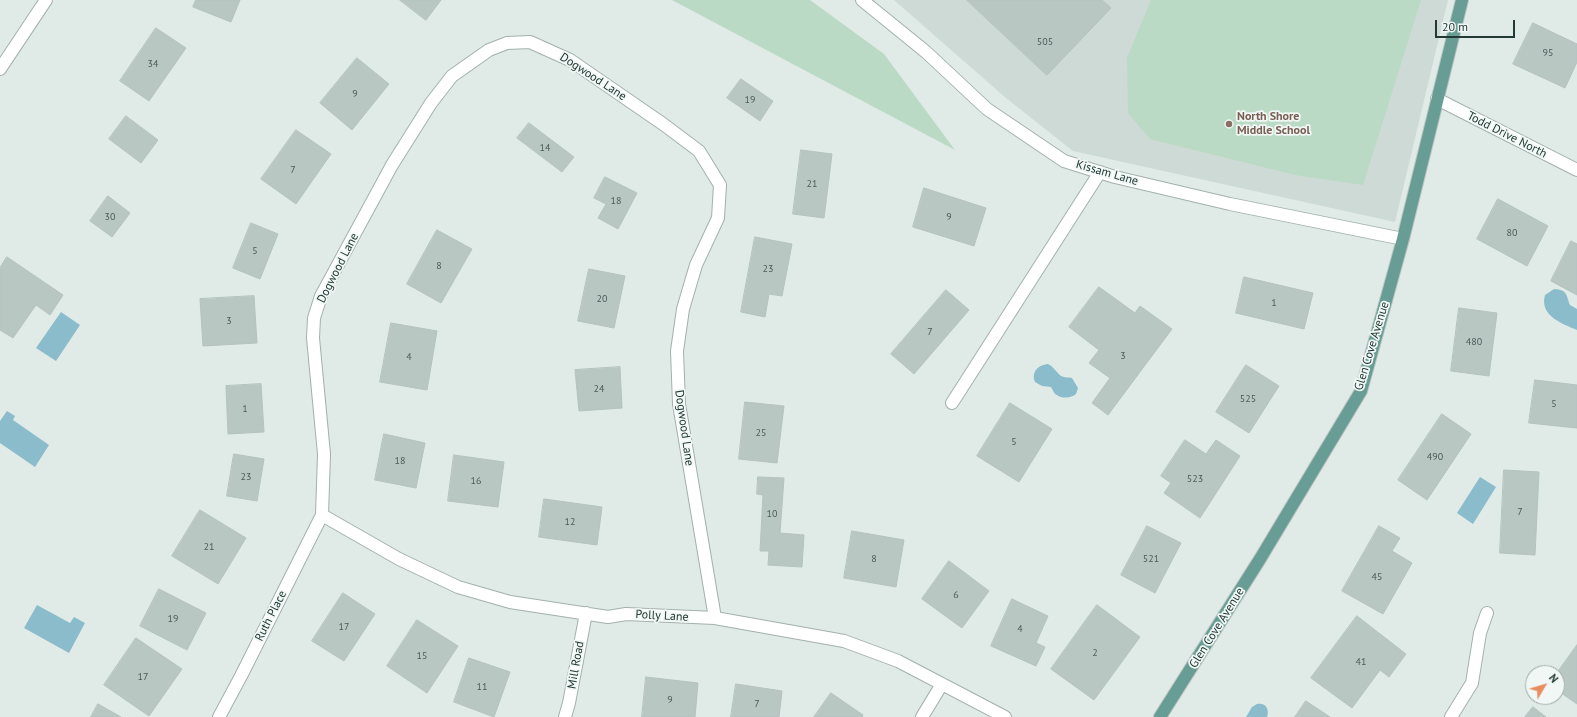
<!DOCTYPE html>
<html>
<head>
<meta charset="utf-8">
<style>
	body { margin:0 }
	#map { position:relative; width:1577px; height:717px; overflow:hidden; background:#e0eae6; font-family:"PT Sans",sans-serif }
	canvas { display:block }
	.north { position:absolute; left:1525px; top:665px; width:40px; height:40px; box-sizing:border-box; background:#f0f7f4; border:1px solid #9eaba8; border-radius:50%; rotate:52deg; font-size:11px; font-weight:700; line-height:16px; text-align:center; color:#223935 }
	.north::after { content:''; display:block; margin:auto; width:14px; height:18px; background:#e88d5f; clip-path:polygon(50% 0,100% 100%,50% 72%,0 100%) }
	.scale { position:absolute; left:1435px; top:20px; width:80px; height:18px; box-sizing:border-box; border:2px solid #223935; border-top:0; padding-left:5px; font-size:12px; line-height:14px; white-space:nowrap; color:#223935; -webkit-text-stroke:3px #f0f7f4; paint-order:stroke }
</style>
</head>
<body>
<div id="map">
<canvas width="1577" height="717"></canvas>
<div class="north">N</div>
<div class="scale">20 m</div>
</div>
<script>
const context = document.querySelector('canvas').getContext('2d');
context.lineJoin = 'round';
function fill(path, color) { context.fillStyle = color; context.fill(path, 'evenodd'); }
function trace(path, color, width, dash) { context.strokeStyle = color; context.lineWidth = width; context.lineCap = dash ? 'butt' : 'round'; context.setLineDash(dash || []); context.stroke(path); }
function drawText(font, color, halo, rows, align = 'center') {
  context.font = font + ' "PT Sans",sans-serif'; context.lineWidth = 3.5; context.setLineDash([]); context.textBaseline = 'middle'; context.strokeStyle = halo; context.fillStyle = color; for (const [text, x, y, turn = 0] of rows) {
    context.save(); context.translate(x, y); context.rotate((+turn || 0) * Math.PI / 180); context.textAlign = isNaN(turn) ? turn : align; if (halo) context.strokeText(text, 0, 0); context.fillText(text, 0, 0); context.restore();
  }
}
fill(new Path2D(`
	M894,0H1448L1395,222L1073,151L1006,98Z`), '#cedad5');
fill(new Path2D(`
	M672,0H810L884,54L955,150Z
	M1151,0H1421L1363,185L1295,175L1150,139L1128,113L1127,58Z`), '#badac5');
fill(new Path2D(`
	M1554,289C1568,290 1566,295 1570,305L1577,309V330C1563,324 1539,316 1545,295Z
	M61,312L80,325L56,361L36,348Z
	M1048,364C1054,367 1056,372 1061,376C1065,378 1068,377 1072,378L1078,388L1076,394C1072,398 1062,399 1057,395C1054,394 1053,390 1051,387L1042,386L1035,382C1031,372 1038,365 1048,364Z
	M7,411L15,416L13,420L49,445L35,467L0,443V421Z
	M1480,477L1496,487L1473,524L1457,513Z
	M37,605L70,623L74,617L85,623L69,653L24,628Z
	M1257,704C1265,702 1270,709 1267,717H1246L1252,707Z`), '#8bbccc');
const building = new Path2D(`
	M196,0H240L231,22L193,7Z
	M400,0H441L426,20Z
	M967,0H1102L1111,8L1047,75Z
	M1533,23L1577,44V62L1565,88L1513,64Z
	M156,28L186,48L149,101L120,81Z
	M357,58L389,84L352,130L320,103Z
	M741,79L773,101L760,121L727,98Z
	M126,116L158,140L141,163L109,139Z
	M529,123L574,157L562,172L517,138Z
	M296,130L331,154L296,204L261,179Z
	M801,150L832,154L824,218L793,214Z
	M605,177L637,193L618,229L598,218L606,204L594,198Z
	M924,188L986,208L974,246L913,227Z
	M108,196L130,213L112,237L90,221Z
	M1498,199L1548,226L1527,266L1477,239Z
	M251,223L278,234L260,279L233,268Z
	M437,230L472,249L441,303L407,284Z
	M755,237L792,244L782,296L769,294L765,317L741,312Z
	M1571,241L1577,244V295L1551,281Z
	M7,257L63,295L50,315L36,305L13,338L0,330V268Z
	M589,269L625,276L614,328L578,321Z
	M1244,277L1313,293L1304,329L1236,313Z
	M1099,287L1135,313L1140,306L1172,329L1108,415L1092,403L1110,378L1089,363L1099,350L1069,327Z
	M946,290L969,310L914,374L891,354Z
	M254,296L257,343L203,346L200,299Z
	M1459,308L1497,313L1489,376L1451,371Z
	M391,323L437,331L427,390L380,382Z
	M1246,365L1279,386L1249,433L1216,412Z
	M620,367L622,408L579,411L575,370Z
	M1535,380L1577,385V428L1529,423Z
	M261,384L264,432L228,434L226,386Z
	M745,402L784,406L777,463L739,459Z
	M1010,403L1052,429L1019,482L977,456Z
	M1442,414L1471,434L1427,500L1398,480Z
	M384,434L425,443L416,488L375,480Z
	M1185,440L1206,454L1216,440L1240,456L1200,518L1164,493L1171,483L1161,476Z
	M234,454L264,459L257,501L227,496Z
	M454,455L504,462L498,507L448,501Z
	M1504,470L1539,472L1535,555L1500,553Z
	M758,477L784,478L780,533L804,535L802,567L768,565L769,551H760L763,495L757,494Z
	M544,499L602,507L597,545L539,537Z
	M200,510L246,538L218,584L172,556Z
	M1147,526L1181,543L1155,593L1121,575Z
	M1379,526L1400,538L1392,551L1412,563L1383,614L1342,591Z
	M852,531L904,540L896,587L844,578Z
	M949,561L989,591L962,628L922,599Z
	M159,589L206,613L187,650L140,626Z
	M343,593L375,614L344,661L312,641Z
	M1012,599L1048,616L1036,643L1045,647L1036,666L991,646Z
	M1097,605L1140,637L1094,700L1051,669Z
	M1357,616L1406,654L1389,677L1380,670L1352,708L1311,678Z
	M417,620L458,646L427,693L387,666Z
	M136,638L182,669L149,716L104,685Z
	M1577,645V704L1557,690V673Z
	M469,658L510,672L494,717L454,702Z
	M646,677L698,683L695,717H642Z
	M736,684L782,691L779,717H731Z
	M831,693L863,715L862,717H814Z
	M1306,701L1330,717H1295Z
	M98,704L121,717H91Z
	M1533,707L1546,717H1525Z`);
fill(building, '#b9c7c3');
trace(building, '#b3c3be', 1);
const minor = new Path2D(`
	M862,0L926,52L987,109L1064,161L1115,177L1230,204L1403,239
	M0,69L46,0
	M1437,99L1577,170
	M952,403L1100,172
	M322,515L399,559L458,587L510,602L608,617L626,614L715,618L844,641L898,661L1005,717
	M219,717L241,676L322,515L324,454L313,338L314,318L321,296L392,165L431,103L452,76L489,50L507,43L530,42L570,60L663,124L699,151L720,185L718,218L696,265L683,309L677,351L679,404L715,618
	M565,717L569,703L586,613
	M922,717L942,684
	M1451,717L1472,683L1480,633L1487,613`);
const major = new Path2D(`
	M1160,717L1260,559L1361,391L1403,239L1462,0`);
trace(minor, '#a3b1ad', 14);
trace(major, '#bdc4c2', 14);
trace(minor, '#fff', 12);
trace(major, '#679d94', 12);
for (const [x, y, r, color] of [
	[1229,124,4,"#8d6e63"]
]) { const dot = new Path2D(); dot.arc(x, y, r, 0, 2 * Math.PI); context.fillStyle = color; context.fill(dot); trace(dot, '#f0f7f4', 1.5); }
drawText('10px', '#485c58', null, [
	["505",1045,42],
	["95",1548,53],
	["34",153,64],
	["9",355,94],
	["19",750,100],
	["14",545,148],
	["7",293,170],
	["21",812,184],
	["18",616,201],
	["30",110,217],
	["9",949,217],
	["80",1512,233],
	["5",255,251],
	["8",439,266],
	["23",768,269],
	["20",602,299],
	["1",1274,303],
	["3",229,321],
	["7",930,332],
	["480",1474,342],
	["3",1123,356],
	["4",409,357],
	["24",599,389],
	["525",1248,399],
	["5",1554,404],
	["1",245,409],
	["25",761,433],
	["5",1014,442],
	["490",1435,457],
	["18",400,461],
	["23",246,477],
	["523",1195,479],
	["16",476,481],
	["7",1520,512],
	["10",772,514],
	["12",570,522],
	["21",209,547],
	["8",874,559],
	["521",1151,559],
	["45",1377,577],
	["6",956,595],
	["19",173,619],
	["17",344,627],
	["4",1020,629],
	["2",1095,653],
	["15",422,656],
	["41",1361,662],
	["17",143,677],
	["11",482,687],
	["9",670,700],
	["7",757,704]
]);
drawText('12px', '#223935', '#f0f7f4', [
	["Dogwood Lane",593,77,33],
	["Todd Drive North",1507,135,27],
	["Kissam Lane",1107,173,16],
	["Dogwood Lane",338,268,-63],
	["Glen Cove Avenue",1372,346,-73],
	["Dogwood Lane",684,428,82],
	["Ruth Place",271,616,-63],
	["Polly Lane",662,616,3],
	["Glen Cove Avenue",1217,628,-58],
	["Mill Road",576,665,-80]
]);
drawText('bold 12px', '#785e54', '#f0f7f4', [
	["North Shore",1237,117],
	["Middle School",1237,131]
], 'left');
</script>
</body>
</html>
